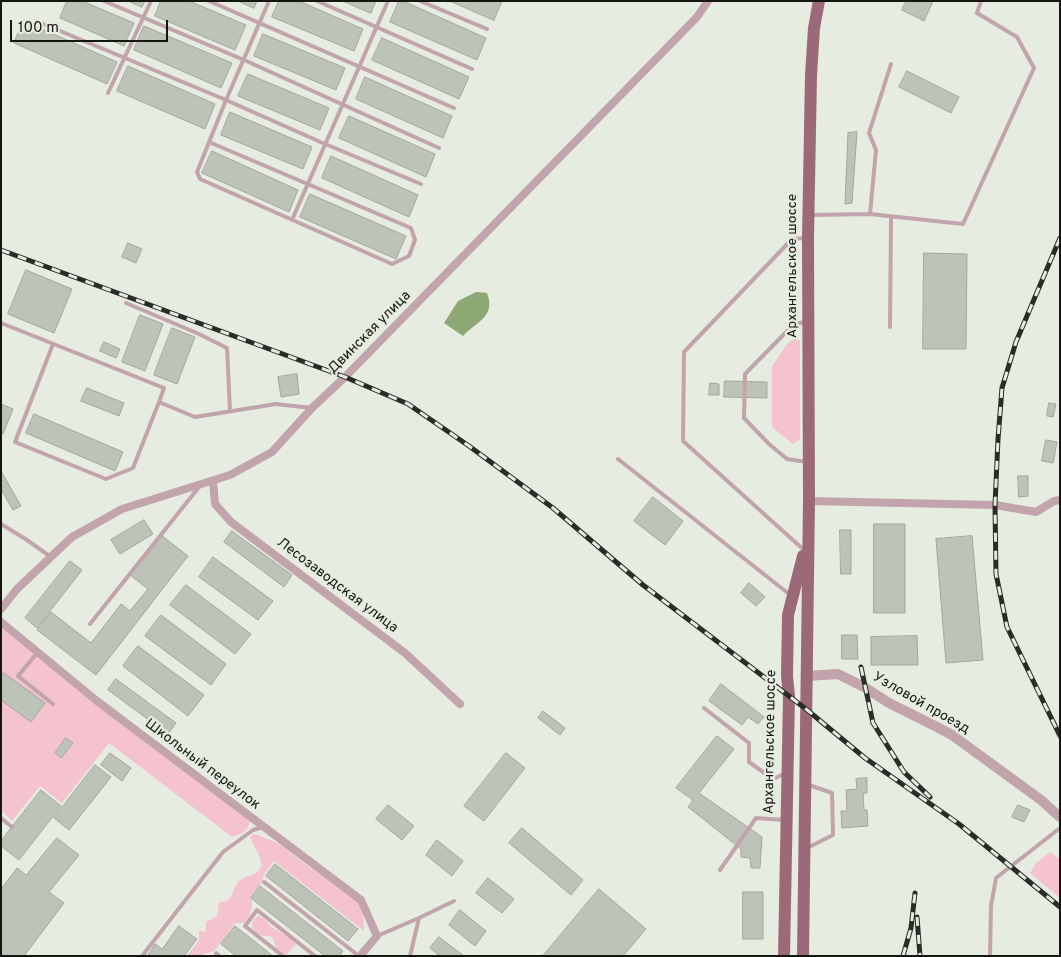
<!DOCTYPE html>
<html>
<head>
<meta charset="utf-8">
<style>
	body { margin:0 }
	#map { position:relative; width:1061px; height:957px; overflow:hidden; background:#e6ece0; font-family:Overpass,sans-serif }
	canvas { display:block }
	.frame { position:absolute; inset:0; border:2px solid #141612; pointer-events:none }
	.scale { position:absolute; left:10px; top:20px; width:158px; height:22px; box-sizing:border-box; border:2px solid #141612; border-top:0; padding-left:6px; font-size:15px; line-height:18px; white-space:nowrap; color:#141612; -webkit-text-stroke:4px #e6ece0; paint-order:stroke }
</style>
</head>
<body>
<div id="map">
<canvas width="1061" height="957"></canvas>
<div class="frame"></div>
<div class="scale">100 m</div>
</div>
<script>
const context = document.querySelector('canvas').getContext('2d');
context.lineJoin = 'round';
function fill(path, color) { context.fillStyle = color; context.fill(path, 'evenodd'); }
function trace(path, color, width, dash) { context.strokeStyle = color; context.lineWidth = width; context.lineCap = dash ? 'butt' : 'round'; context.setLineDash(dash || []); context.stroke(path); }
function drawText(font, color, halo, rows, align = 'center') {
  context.font = font + ' Overpass,sans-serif'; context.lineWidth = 4.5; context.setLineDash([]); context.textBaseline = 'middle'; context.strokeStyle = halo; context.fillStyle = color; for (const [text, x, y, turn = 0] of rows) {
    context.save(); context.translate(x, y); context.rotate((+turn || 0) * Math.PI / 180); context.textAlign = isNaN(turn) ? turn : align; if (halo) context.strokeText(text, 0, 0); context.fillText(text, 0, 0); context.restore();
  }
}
fill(new Path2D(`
	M795,338L800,341V439L793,444L772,427V366L787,344Z
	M1,626L90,700L250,821C248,831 242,834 232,837L109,743L62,803L40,786L12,821L1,810Z
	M255,834L273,841L287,849L298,859L358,901L363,912L364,931L274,861L264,874L262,882L251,896C254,908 251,915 244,923H235L216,949L210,953H205L202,956H187L199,940V931L206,932V922L217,916L219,902C236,903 230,886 242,879C249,875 258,875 261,866C263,858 252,845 250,836Z
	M1050,852L1060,859V898L1030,873L1036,863Z
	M258,916C267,918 268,926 276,930C284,935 290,937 296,944L286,955L277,949L272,937C270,936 267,936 264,936C253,934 247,923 258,916Z`), '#f5c2cf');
fill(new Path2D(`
	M476,292L487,293C496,317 477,321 463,336L444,323L458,301Z`), '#8ea874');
const building = new Path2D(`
	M67,1H82L134,23L124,46L60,18Z
	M129,1H145L142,7Z
	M161,1H189L246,25L235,50L155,16Z
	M238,1H257L254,8Z
	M279,1H299L363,29L354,51L272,17Z
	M343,1H376L371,13Z
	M399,1H403L486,38L477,60L390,22Z
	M450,1H502L494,20Z
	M906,1H933L924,21L902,10Z
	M24,21L117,62L107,84L14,43Z
	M144,26L232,63L221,88L134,50Z
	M263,34L345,68L336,90L254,56Z
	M382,38L469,77L459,99L372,60Z
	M128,66L215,104L205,129L117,91Z
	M907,71L959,97L951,113L899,87Z
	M248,74L329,108L320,130L238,96Z
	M365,77L452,116L443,138L356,99Z
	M230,112L312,147L303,169L221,135Z
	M349,116L435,154L426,177L339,138Z
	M857,132L852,203L845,204L848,133Z
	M212,151L298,190L289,212L202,173Z
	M331,156L418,195L409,217L322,178Z
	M310,194L406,236L396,259L300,217Z
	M128,243L142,249L136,263L122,257Z
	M924,253L967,254L966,349H923Z
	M26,270L72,289L54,333L8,314Z
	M140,315L163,324L145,371L122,362Z
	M172,328L195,337L177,384L154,375Z
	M104,342L120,349L116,358L100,351Z
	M297,374L299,394L281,397L278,377Z
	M725,381L767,382V398L724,397Z
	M710,383L719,384V395H709Z
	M87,388L124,403L119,416L81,401Z
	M1049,403L1056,404L1053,417L1047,416Z
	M1,404L13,409L3,434L1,433Z
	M34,414L123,452L115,471L26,433Z
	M1046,440L1057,442L1053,463L1042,461Z
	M1,471L21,506L13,510L1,489Z
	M1018,476H1028V496L1019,497Z
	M653,497L683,521L665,545L634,521Z
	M144,520L153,534L120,554L111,540Z
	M874,524H905V613H874Z
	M840,530H851V574H841Z
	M232,531L292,575L284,587L224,542Z
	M161,535L188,556L96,675L37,630L51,612L91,643L121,604L130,611L148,589L130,575Z
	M972,536L983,660L946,663L936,539Z
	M213,557L273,601L258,620L199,577Z
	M70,561L82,570L37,628L25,618Z
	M749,583L765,597L756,606L741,593Z
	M186,585L251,634L235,654L170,605Z
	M161,615L226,664L211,685L145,636Z
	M842,635H857L858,659H842Z
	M917,636L918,665H871V637Z
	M138,646L204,695L188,716L123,666Z
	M4,673L45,703L31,722L1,700V677Z
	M116,679L176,723L168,734L108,690Z
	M721,684L764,717L758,724L748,717L742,725L709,701Z
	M543,711L565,728L560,735L538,718Z
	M717,736L734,749L699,793L762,837L760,868H751L750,858L741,857V849L688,807L693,800L676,788Z
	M66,738L73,743L61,758L55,753Z
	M110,753L131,768L122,781L101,765Z
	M506,753L525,768L484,821L464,806Z
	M95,765L111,777L69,830L54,818Z
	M867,778V793H863L864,810H867L868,826L842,828L841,811H847L846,790L857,789L856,779Z
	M41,790L61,806L19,860L1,846V841Z
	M388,805L414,826L402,840L376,819Z
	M1018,805L1030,810L1024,822L1012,817Z
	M522,828L583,880L571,895L509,843Z
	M57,838L79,855L49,892L64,903L24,956H1V889L17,868L26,875Z
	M437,840L463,861L452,876L426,855Z
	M275,864L358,929L348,941L266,876Z
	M488,878L514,899L502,913L476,893Z
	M260,886L343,951L339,956H325L251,898Z
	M599,889L646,929L623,956H543Z
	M743,892H763V939H743Z
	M460,910L486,931L475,946L449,925Z
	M179,926L197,939L184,956H147L155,944L162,949Z
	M235,926L273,956H236L221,944Z
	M439,937L464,956H440L430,948Z`);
fill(building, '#bdc3b7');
trace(building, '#a1a79b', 1);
trace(new Path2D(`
	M104,1L244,60L439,148
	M209,1L454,108
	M317,1L472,69
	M420,1L487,29
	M36,21L226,100L325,144L421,184
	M108,93L151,1
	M209,142L411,228L415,240L409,256L392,264L200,179L197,172L226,100L269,1
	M870,214L876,150L869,133L891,64
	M810,215L870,214L963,224L1034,68L1017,37L977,13L981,1
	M292,220L388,1
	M126,303L199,334L227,348L230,411
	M806,322L794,324L745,374L744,418L769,444L787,459L807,462
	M1,323L164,388L159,402L195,417L276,404L312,408
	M890,327L891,217
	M53,344L15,442L106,479L133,468L159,402
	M618,459L789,594
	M1,524L27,540L51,557
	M804,550L683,441L684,352L792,239L806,238
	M90,624L199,487
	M38,652L18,676L53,704
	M704,708L749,743V762L773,779L784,774
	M1,818L12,827
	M807,848L833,835L832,793L809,785
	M720,870L756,818L784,820
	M264,882L359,956
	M419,918L454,901
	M377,936L419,918L410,956
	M216,953L219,956
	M142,956L223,852L253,830L264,827
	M283,956L245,926L257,910L315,956
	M990,956L991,906L996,878L1060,828`), '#c1a4ac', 4);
trace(new Path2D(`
	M213,481L215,504L231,522L405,653L460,704
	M809,501L995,505L1036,512L1054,501L1060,500
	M1,609L17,589L72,537L122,509L230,475L272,452L312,408L345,377L697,17L708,1
	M1,622L97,701L361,900L377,936L360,956`), '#c1a4ac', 8);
trace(new Path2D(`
	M807,676L838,674L864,687L889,703L935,726L952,735L1041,800L1060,817`), '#c1a4ac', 10);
trace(new Path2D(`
	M784,956L789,696L787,676L788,615L803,556
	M803,956L809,501L808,238L811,75L814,28L819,1`), '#9c6978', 12);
const rail = new Path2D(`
	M1060,238L1016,342L1002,388L998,439L995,505L996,574L1007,627L1060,736
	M1,250L345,377L408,404L469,446L553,508L643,585L806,709L865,758L959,824L1060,907
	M861,667L873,723L904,772L930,797
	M917,917L920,956
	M903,956L911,928L915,893`);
trace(rail, '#2a2c27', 5);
trace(rail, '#e6ece0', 3, [9]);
drawText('14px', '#141612', '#e6ece0', [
	["Архангельское шоссе",793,266,-90],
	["Двинская улица",370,333,-45],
	["Лесозаводская улица",337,586,37],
	["Узловой проезд",921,704,30],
	["Архангельское шоссе",771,742,-89],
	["Школьный переулок",202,765,37]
]);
</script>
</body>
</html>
